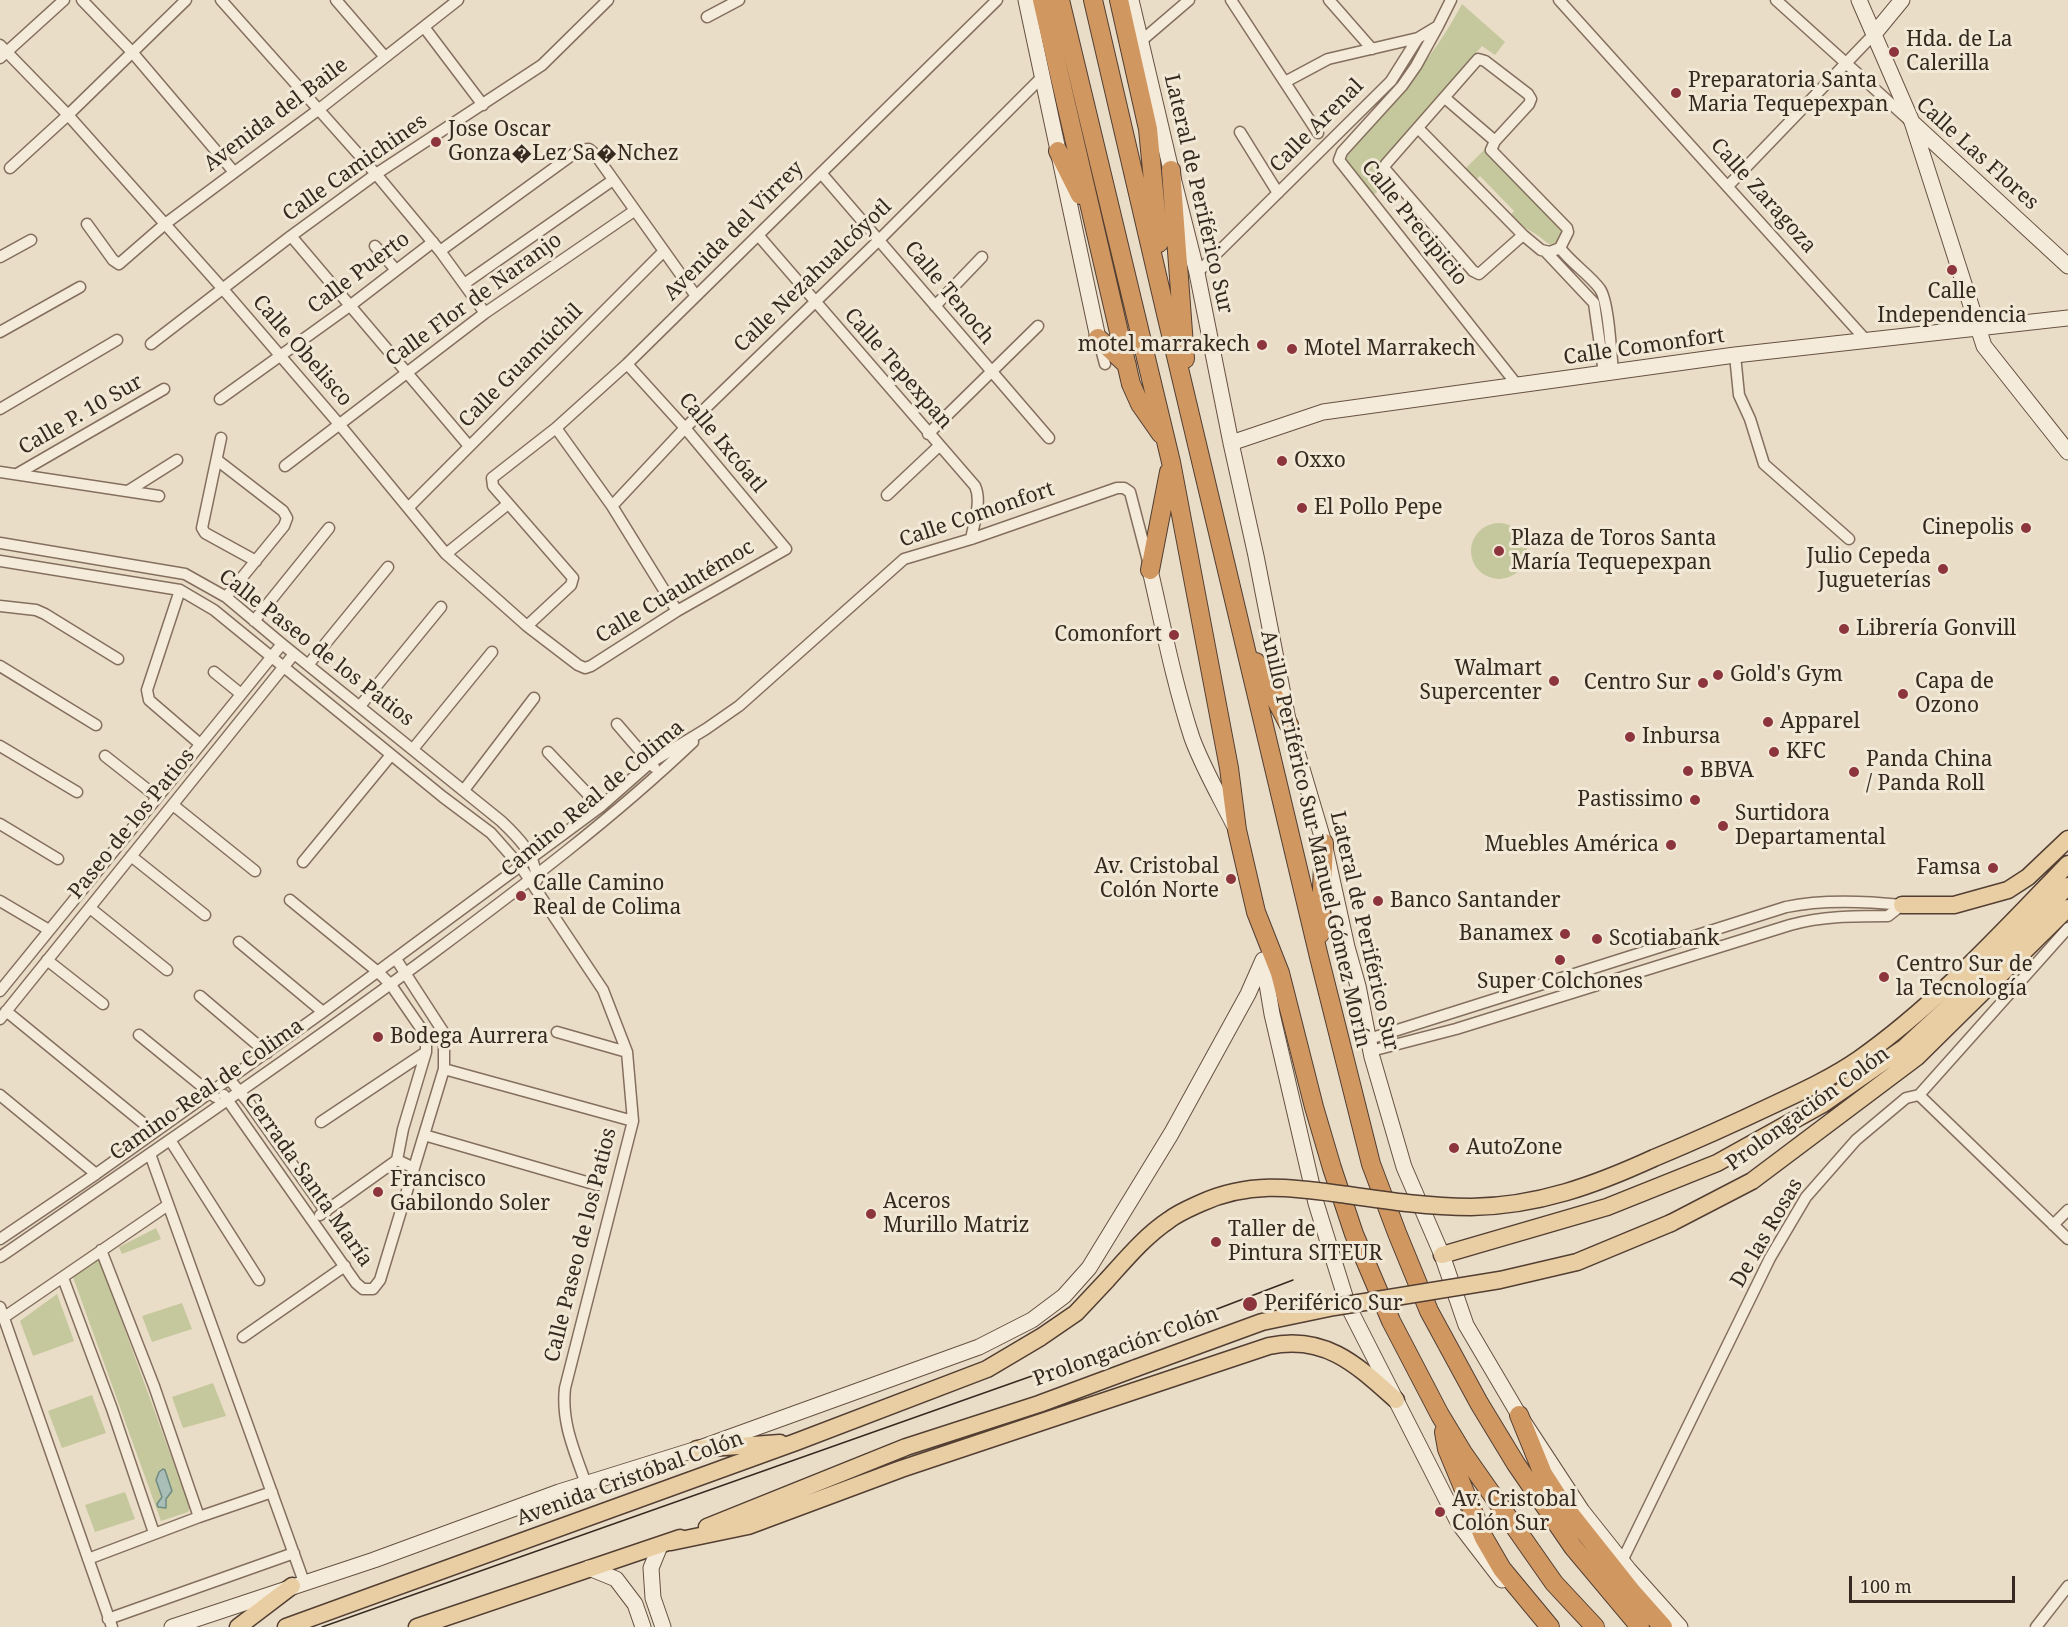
<!DOCTYPE html>
<html>
<head>
<meta charset="utf-8">
<style>
	body { margin:0 }
	#map { position:relative; width:2068px; height:1627px; overflow:hidden; background:#eaddc7; font-family:"Noto Serif",serif }
	canvas { display:block }
	.scale { position:absolute; left:1849px; top:1576px; width:166px; height:27px; box-sizing:border-box; border:3px solid #352920; border-top:0; padding-left:8px; font-size:18px; line-height:21px; white-space:nowrap; color:#352920; -webkit-text-stroke:4px #f2e8d6; paint-order:stroke }
</style>
</head>
<body>
<div id="map">
<canvas width="2068" height="1627"></canvas>
<div class="scale">100 m</div>
</div>
<script>
const context = document.querySelector('canvas').getContext('2d');
context.lineJoin = 'round';
function fill(path, color) { context.fillStyle = color; context.fill(path, 'evenodd'); }
function trace(path, color, width, dash) { context.strokeStyle = color; context.lineWidth = width; context.lineCap = dash ? 'butt' : 'round'; context.setLineDash(dash || []); context.stroke(path); }
function drawText(font, color, halo, rows, align = 'center') {
  context.font = font + ' "Noto Serif",serif'; context.lineWidth = 6; context.setLineDash([]); context.textBaseline = 'middle'; context.strokeStyle = halo; context.fillStyle = color; for (const [text, x, y, turn = 0] of rows) {
    context.save(); context.translate(x, y); context.rotate((+turn || 0) * Math.PI / 180); context.textAlign = isNaN(turn) ? turn : align; if (halo) context.strokeText(text, 0, 0); context.fillText(text, 0, 0); context.restore();
  }
}
fill(new Path2D(`
	M1462,4L1505,42L1495,55L1482,46L1377,167L1390,183L1373,195L1346,160L1347,155C1389,107 1432,61 1462,4Z
	M1486,148L1563,229L1564,236L1555,246C1545,244 1542,237 1534,233C1524,227 1519,225 1510,216L1514,211L1480,176L1476,180L1465,169Z
	M1471 551a28 28 0 1 1 56 0a28 28 0 1 1-56 0Z
	M156,1228L161,1239L122,1254L119,1247Z
	M99,1259L190,1508L188,1512L161,1521L73,1277Z
	M57,1294L74,1341L33,1356L20,1321Z
	M182,1303L192,1329L152,1342L142,1316Z
	M213,1383L226,1416L183,1428L172,1397Z
	M92,1395L106,1433L62,1448L48,1411Z
	M125,1492L135,1519L95,1532L85,1505Z`), '#c5c79c');
const water = new Path2D(`
	M163,1469L165,1470L172,1491L166,1499V1508L158,1507L157,1504L162,1497L156,1480L159,1472Z`);
fill(water, '#a8beb6');
trace(water, '#6f8c82', 1.5);
const street = new Path2D(`
	M82,0L132,52L234,172
	M221,0L376,174L440,251L485,313
	M336,0L385,57
	M1231,0L1318,133
	M1329,0L1372,49
	M1559,0L1865,339
	M1776,0L1909,120
	M707,17L739,0
	M1438,26L1416,66L1402,86L1342,152L1339,160L1518,386
	M424,27L483,105
	M1140,42L1189,0
	M0,45L68,115L222,288L339,424L446,554L527,626L578,665L585,668L591,666L677,611L786,549L685,428L627,364
	M0,58L64,0
	M1285,82L1328,59L1418,38
	M1445,98L1495,141
	M1418,128L1523,235L1479,274L1473,271L1384,168L1386,164L1478,59L1485,61L1528,94L1531,99L1529,104L1495,141L1491,150L1567,228L1568,232L1560,248L1550,252L1541,250L1523,235
	M1240,132L1278,193
	M10,168L68,115L186,0
	M821,173L1049,438
	M1728,186L1874,34
	M87,224L113,260L119,264L165,224L318,110L458,0
	M758,235L975,486C982,501 974,523 971,539
	M291,236L469,446
	M375,246L396,270
	M1560,248C1572,264 1589,274 1600,289C1609,302 1611,354 1613,372
	M440,251L579,150L589,149L595,154L696,296
	M1546,252L1594,303L1604,373
	M0,257L31,240
	M1197,273L1391,81L1418,38L1438,26L1451,0
	M464,284L613,180
	M935,306L982,257
	M0,332L80,287
	M1099,341L1105,364
	M151,344L291,236L376,174L542,65L608,0
	M1735,355L1739,395L1750,419L1764,464L1849,539
	M220,399L351,305L433,242
	M0,409L117,340
	M556,428L612,506L677,611
	M928,434L1038,326
	M221,438L202,528L205,533L256,561
	M217,460L283,511L287,518L284,526L226,597
	M285,466L485,313L634,211
	M0,472L159,496
	M17,474L164,389
	M128,491L177,460
	M887,495L939,446
	M612,506L685,428L878,241L1043,76
	M408,508L663,252
	M0,543L185,574L226,597L282,644L501,821C519,838 535,854 537,880
	M446,554L508,504
	M0,561L180,590L214,610L443,797L491,833L521,867L603,990L627,1052L633,1121L565,1388C561,1423 575,1452 586,1484
	M180,590L147,690L149,700L200,744
	M0,606L36,610L45,614L118,659
	M254,621L329,528
	M527,626L571,585L573,578L493,486L492,478L556,428L627,364L997,0
	M308,665L388,567
	M0,666L96,725
	M214,672L241,694
	M360,706L441,607
	M617,724L654,767
	M0,746L77,792
	M413,749L492,652
	M548,752L600,807
	M105,756L157,797
	M464,790L534,698
	M173,805L255,871
	M0,824L58,859
	M131,856L205,915
	M303,862L391,755
	M290,900L378,972L391,985L420,1027L426,1045V1052L403,1129L397,1160
	M0,901L49,930
	M90,908L167,970
	M239,942L323,1012
	M47,960L103,1004
	M0,991L282,644
	M200,996L267,1053
	M6,1011L154,1132
	M0,1019L294,654
	M557,1032L627,1052
	M139,1035L215,1097
	M1369,1039L1786,907C1823,899 1864,901 1902,905
	M1371,1051L1456,1029L1790,925C1822,916 1855,916 1888,916L1902,905
	M444,1069L633,1121
	M229,1079L249,1103L326,1212
	M0,1095L96,1174
	M224,1095L356,1283L363,1289H373L380,1280L444,1069V1033L396,959
	M1919,1095L2068,1239
	M321,1122L426,1052
	M424,1135L597,1185
	M170,1140L259,1280
	M150,1154L304,1582
	M320,1215L397,1160L414,1168
	M2053,1225L2068,1210
	M0,1239L96,1174L323,1012L600,807L650,763L706,729L739,706L904,559L971,539L1117,488H1124L1130,492L1148,561
	M101,1250L154,1386L199,1517
	M0,1257C145,1157 291,1058 433,953C523,886 612,819 693,742
	M63,1278L112,1409L154,1533
	M0,1307L112,1627
	M3,1318L168,1205
	M243,1337L345,1266
	M88,1559L199,1517L272,1492
	M1622,1561L1770,1258L1806,1197L1856,1140L1906,1098L1919,1095L2068,928
	M108,1619L294,1553
	M2036,1627L2068,1586`);
const secondary = new Path2D(`
	M1026,0L1098,338
	M1131,0L1171,170L1197,273L1231,443L1256,556L1289,725L1324,843L1347,947L1358,986L1372,1057L1404,1167L1442,1255L1466,1325L1519,1415L1582,1511L1629,1570L1680,1627
	M1859,0L1912,122L1984,346L2068,452
	M1874,34L1902,0
	M1914,124L2068,266
	M1231,443L1323,412L1735,355L2068,318
	M1150,570C1163,626 1174,683 1192,738C1203,768 1220,797 1234,825
	M1263,960L1272,1014L1316,1203L1348,1306L1459,1524L1502,1580
	M660,1546L651,1568L653,1598L663,1627
	M589,1568L616,1579L635,1604L643,1627
	M172,1627L374,1560L559,1492L697,1449L979,1347L1032,1320L1064,1296L1089,1268L1171,1134L1248,994L1263,960`);
const primary = new Path2D(`
	M1902,905H1954L2008,890L2028,877L2068,839
	M1654,1158C1695,1141 1735,1123 1775,1104C1803,1091 1833,1077 1859,1059C1937,1004 2002,932 2068,864
	M1671,1223L1752,1181L1917,1057L2068,908
	M1442,1255L1607,1207L1717,1163L1823,1104L1905,1047L1956,1000L2068,886
	M697,1449L780,1443
	M707,1527L906,1447L1039,1404L1136,1368
	M671,1542L748,1526L901,1469L1269,1346C1325,1334 1357,1365 1396,1400
	M238,1627L292,1586
	M286,1627L796,1442L987,1369L1041,1337L1076,1313L1107,1280
	M417,1627L680,1538`);
const highway = new Path2D(`
	M1042,0L1131,384L1140,404L1161,434
	M1060,0L1171,462L1229,768L1237,830L1256,912L1280,973L1314,1107L1332,1168L1354,1234L1391,1321L1440,1415L1463,1453L1554,1583L1595,1627
	M1093,0L1167,318L1319,957L1371,1164L1397,1233L1429,1311L1479,1403L1516,1464L1573,1547L1640,1627
	M1119,0L1148,129L1159,243
	M1058,151L1080,195
	M1171,170L1185,359
	M1098,338L1127,365
	M1150,570L1169,472
	M1256,662L1289,725
	M1320,934L1324,843
	M1519,1415L1543,1474L1563,1505L1640,1602
	M1444,1432L1447,1449L1484,1538L1502,1569L1550,1627
	M1632,1592L1663,1627`);
trace(street, '#846f5e', 13);
trace(secondary, '#665141', 17);
trace(primary, '#523e32', 19);
trace(highway, '#523e32', 20);
trace(street, '#f5ebda', 10);
trace(secondary, '#f5ebda', 15);
trace(primary, '#e9cea3', 16);
trace(highway, '#d09761', 18);
trace(new Path2D(`
	M322,1627L1162,1330L1293,1280`), '#352920', 1.5);
const primaryBridge = new Path2D(`
	M1107,1280C1126,1259 1145,1236 1169,1220C1178,1213 1190,1208 1201,1203C1252,1180 1295,1188 1348,1195C1389,1201 1430,1207 1471,1207C1538,1206 1595,1185 1654,1158
	M1136,1368L1262,1322L1334,1307L1500,1280L1577,1262L1671,1223`);
trace(primaryBridge, '#523e32', 19, []);
trace(primaryBridge, '#e9cea3', 16);
for (const [x, y, r, color] of [
	[1894,52,6,"#8c353c"],
	[1676,93,6,"#8c353c"],
	[436,142,6,"#8c353c"],
	[1952,270,6,"#8c353c"],
	[1262,345,6,"#8c353c"],
	[1292,349,6,"#8c353c"],
	[1282,461,6,"#8c353c"],
	[1302,508,6,"#8c353c"],
	[2026,528,6,"#8c353c"],
	[1499,551,6,"#8c353c"],
	[1943,569,6,"#8c353c"],
	[1844,629,6,"#8c353c"],
	[1174,635,6,"#8c353c"],
	[1718,675,6,"#8c353c"],
	[1554,681,6,"#8c353c"],
	[1703,683,6,"#8c353c"],
	[1903,694,6,"#8c353c"],
	[1768,722,6,"#8c353c"],
	[1630,737,6,"#8c353c"],
	[1774,752,6,"#8c353c"],
	[1688,771,6,"#8c353c"],
	[1854,772,6,"#8c353c"],
	[1695,800,6,"#8c353c"],
	[1723,826,6,"#8c353c"],
	[1671,845,6,"#8c353c"],
	[1993,868,6,"#8c353c"],
	[1231,879,6,"#8c353c"],
	[521,896,6,"#8c353c"],
	[1378,901,6,"#8c353c"],
	[1565,934,6,"#8c353c"],
	[1597,939,6,"#8c353c"],
	[1560,960,6,"#8c353c"],
	[1884,977,6,"#8c353c"],
	[378,1037,6,"#8c353c"],
	[1454,1148,6,"#8c353c"],
	[378,1192,6,"#8c353c"],
	[871,1214,6,"#8c353c"],
	[1216,1242,6,"#8c353c"],
	[1250,1304,8,"#8c353c"],
	[1440,1512,6,"#8c353c"]
]) { const dot = new Path2D(); dot.arc(x, y, r, 0, 2 * Math.PI); context.fillStyle = color; context.fill(dot); trace(dot, '#f2e8d6', 2); }
drawText('21px', '#352920', '#f2e8d6', [
	["Hda. de La",1906,40],
	["Calerilla",1906,64],
	["Preparatoria Santa",1688,81],
	["Maria Tequepexpan",1688,105],
	["Jose Oscar",448,130],
	["Gonza�Lez Sa�Nchez",448,154],
	["Calle",1952,292,"center"],
	["Independencia",1952,316,"center"],
	["motel marrakech",1250,345,"right"],
	["Motel Marrakech",1304,349],
	["Oxxo",1294,461],
	["El Pollo Pepe",1314,508],
	["Cinepolis",2014,528,"right"],
	["Plaza de Toros Santa",1511,539],
	["María Tequepexpan",1511,563],
	["Julio Cepeda",1931,557,"right"],
	["Jugueterías",1931,581,"right"],
	["Librería Gonvill",1856,629],
	["Comonfort",1162,635,"right"],
	["Walmart",1542,669,"right"],
	["Supercenter",1542,693,"right"],
	["Gold's Gym",1730,675],
	["Capa de",1915,682],
	["Ozono",1915,706],
	["Centro Sur",1691,683,"right"],
	["Apparel",1780,722],
	["Inbursa",1642,737],
	["KFC",1786,752],
	["Panda China",1866,760],
	["/ Panda Roll",1866,784],
	["BBVA",1700,771],
	["Pastissimo",1683,800,"right"],
	["Surtidora",1735,814],
	["Departamental",1735,838],
	["Muebles América",1659,845,"right"],
	["Av. Cristobal",1219,867,"right"],
	["Colón Norte",1219,891,"right"],
	["Famsa",1981,868,"right"],
	["Calle Camino",533,884],
	["Real de Colima",533,908],
	["Banco Santander",1390,901],
	["Banamex",1553,934,"right"],
	["Scotiabank",1609,939],
	["Centro Sur de",1896,965],
	["la Tecnología",1896,989],
	["Super Colchones",1560,982,"center"],
	["Bodega Aurrera",390,1037],
	["AutoZone",1466,1148],
	["Francisco",390,1180],
	["Gabilondo Soler",390,1204],
	["Aceros",883,1202],
	["Murillo Matriz",883,1226],
	["Taller de",1228,1230],
	["Pintura SITEUR",1228,1254],
	["Periférico Sur",1264,1304],
	["Av. Cristobal",1452,1500],
	["Colón Sur",1452,1524]
], 'left');
drawText('21px', '#352920', '#f2e8d6', [
	["Avenida del Baile",276,115,-37],
	["Calle Arenal",1317,126,-45],
	["Calle Las Flores",1977,154,42],
	["Calle Camichines",355,168,-35],
	["Lateral de Periférico Sur",1198,194,77],
	["Calle Zaragoza",1763,196,48],
	["Calle Precipicio",1414,223,51],
	["Avenida del Virrey",734,231,-45],
	["Calle Puerto",359,273,-37],
	["Calle Nezahualcóyotl",813,276,-44],
	["Calle Tenoch",949,293,50],
	["Calle Flor de Naranjo",474,300,-36],
	["Calle Comonfort",1644,347,-8],
	["Calle Obelisco",302,351,49],
	["Calle Guamúchil",521,366,-45],
	["Calle Tepexpan",898,369,49],
	["Calle P. 10 Sur",81,415,-30],
	["Calle Ixcóatl",722,443,50],
	["Calle Comonfort",977,515,-19],
	["Calle Cuauhtémoc",675,592,-31],
	["Calle Paseo de los Patios",316,648,38],
	["Camino Real de Colima",593,799,-40],
	["Paseo de los Patios",132,824,-51],
	["Anillo Periférico Sur Manuel Gómez Morín",1315,839,77],
	["Lateral de Periférico Sur",1364,931,77],
	["Camino Real de Colima",207,1090,-35],
	["Prolongación Colón",1808,1109,-36],
	["Cerrada Santa María",308,1180,55],
	["De las Rosas",1767,1233,-60],
	["Calle Paseo de los Patios",581,1245,-76],
	["Prolongación Colón",1126,1347,-20],
	["Avenida Cristóbal Colón",630,1479,-20]
]);
</script>
</body>
</html>
